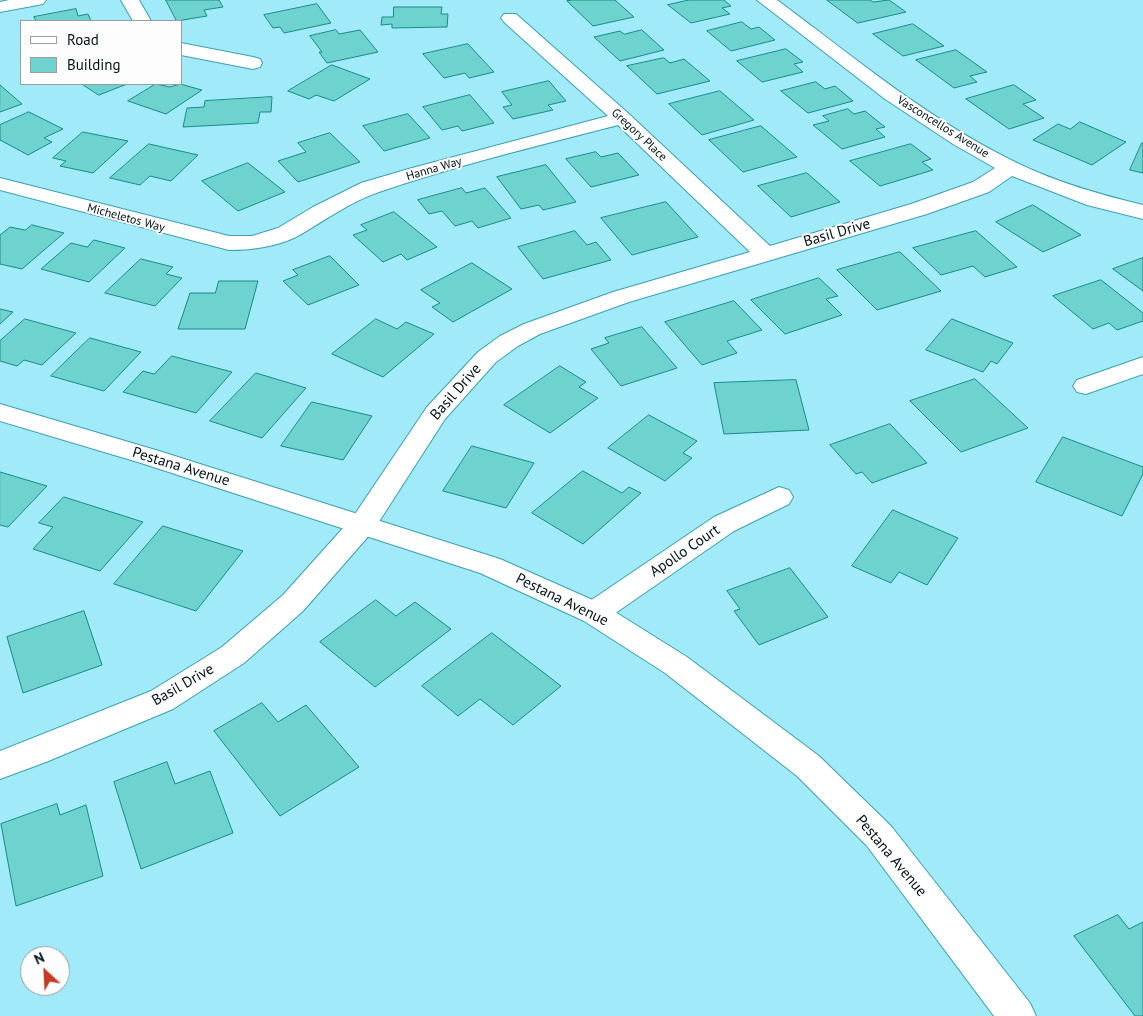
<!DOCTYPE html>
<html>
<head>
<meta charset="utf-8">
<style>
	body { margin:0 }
	#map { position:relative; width:1143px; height:1016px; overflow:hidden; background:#a0eaf9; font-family:"PT Sans",sans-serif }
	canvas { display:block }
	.legend { position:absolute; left:20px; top:20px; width:162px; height:65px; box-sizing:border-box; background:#fdfdfd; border:1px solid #989fa1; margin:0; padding:6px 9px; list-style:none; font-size:15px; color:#001216 }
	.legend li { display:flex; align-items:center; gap:10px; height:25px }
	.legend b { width:25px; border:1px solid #989fa1 }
	.north { position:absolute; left:20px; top:946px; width:50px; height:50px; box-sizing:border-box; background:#fdfdfd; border:1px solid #989fa1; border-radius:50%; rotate:335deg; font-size:14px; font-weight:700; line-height:20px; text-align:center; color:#001216 }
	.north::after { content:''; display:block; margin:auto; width:18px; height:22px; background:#c73b26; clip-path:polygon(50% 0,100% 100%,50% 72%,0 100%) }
</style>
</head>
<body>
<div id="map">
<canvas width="1143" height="1016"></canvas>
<ul class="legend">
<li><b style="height:6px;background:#fff"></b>Road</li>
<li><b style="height:14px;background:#6ed2ce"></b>Building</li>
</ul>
<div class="north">N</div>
</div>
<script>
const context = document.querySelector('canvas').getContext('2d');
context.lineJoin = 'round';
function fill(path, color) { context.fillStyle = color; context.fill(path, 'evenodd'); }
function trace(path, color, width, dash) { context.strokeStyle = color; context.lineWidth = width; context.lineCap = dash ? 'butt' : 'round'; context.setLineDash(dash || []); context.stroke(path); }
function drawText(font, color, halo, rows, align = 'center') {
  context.font = font + ' "PT Sans",sans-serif'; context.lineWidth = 4; context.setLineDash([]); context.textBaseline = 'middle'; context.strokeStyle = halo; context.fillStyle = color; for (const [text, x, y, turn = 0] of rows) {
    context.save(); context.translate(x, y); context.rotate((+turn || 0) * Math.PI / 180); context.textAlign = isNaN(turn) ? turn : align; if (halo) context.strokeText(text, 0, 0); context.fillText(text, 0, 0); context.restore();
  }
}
const building = new Path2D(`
	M166,0H219L223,7L204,10L207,16L177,21Z
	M573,0H615L634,17L593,26L567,1Z
	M689,0H724L731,6L722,8L730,14L691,23L668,5Z
	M827,0H870L873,2L889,0L906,12L858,23Z
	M317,4L331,23L284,33L280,27L273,28L264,15Z
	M394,7H442L441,14H448L447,27L392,28V24L381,25L382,17H393Z
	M76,9L78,16L88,14L91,21H36L34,17Z
	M742,22L751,29L759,27L775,40L731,51L707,31Z
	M913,24L944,46L903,56L873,34Z
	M336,30L339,34L360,30L378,52L327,63L319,52H322L310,36Z
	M642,30L664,50L620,61L594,37L620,31L624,34Z
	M468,44L494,72L469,78L465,73L444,78L423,54Z
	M786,49L803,62L794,64L803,72L762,82L737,61Z
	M956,50L987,72L970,76L977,82L954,88L916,60Z
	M664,58L670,63L684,59L710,81L657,94L627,66Z
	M332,65L370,79L334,101L316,95L309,99L288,91Z
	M549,81L566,101L548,105L553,110L513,119L503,107L512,105L502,92Z
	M816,82L825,89L835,86L853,101L808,113L781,91Z
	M82,84H127L99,95Z
	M156,84L170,87L180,84L202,90L166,114L128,101Z
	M0,85L22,104L0,112Z
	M1014,85L1036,100L1023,104L1044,118L1009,129L966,99Z
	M720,91L754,120L702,135L669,104Z
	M470,95L494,123L462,131L458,126L442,130L423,107Z
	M272,97L271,112H260L258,123L183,127L187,108L204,107L205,101Z
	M848,109L854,114L865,111L885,127L876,129L885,137L842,149L813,125L829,121L823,116Z
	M29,112L63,129L44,138L52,142L28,155L0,140V125Z
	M408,114L430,138L384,151L363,126Z
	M1080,122L1126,142L1092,165L1033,140L1058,124L1070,129Z
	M761,126L797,157L743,172L709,140Z
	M83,132L128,141L93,173L60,166L66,161L53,158Z
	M330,133L360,162L298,182L278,161L306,152L298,143Z
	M1142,143H1143V173L1130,170Z
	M149,144L198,155L171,181L150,176L140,185L110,178Z
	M911,144L931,159L922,162L933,170L880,186L850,161Z
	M596,152L601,157L618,153L639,175L591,187L566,159Z
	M248,163L285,192L238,211L202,181Z
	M546,165L576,202L543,210L539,205L521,209L497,177Z
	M807,173L840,202L791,217L758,186Z
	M462,188L466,193L485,188L511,218L478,228L472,221L455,226L442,211L429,214L418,200Z
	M666,202L698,237L632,255L601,218Z
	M1033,205L1081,235L1043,252L996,222Z
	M394,212L437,247L407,260L401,254L383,262L353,235L367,230L361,225Z
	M32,225L64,233L22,269L0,264V235L10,227L25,230Z
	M575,231L587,245L596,242L611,260L543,279L518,247Z
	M976,231L1017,267L985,277L973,266L941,275L913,248Z
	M94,240L125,248L89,282L41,269L71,243L87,247Z
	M900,252L941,291L877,310L837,270Z
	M330,256L359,285L308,305L283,281L298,275L293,270Z
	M1143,258V291L1113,269Z
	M141,259L173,267L166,274L182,278L155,306L105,293Z
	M472,263L512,289L453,322L432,307L440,303L421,290Z
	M819,278L838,296L826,299L842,315L785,334L751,300Z
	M1101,280L1143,313V321L1117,330L1109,323L1093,329L1053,296Z
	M219,281H258L245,329H178L190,293H215Z
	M734,301L762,330L727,341L737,353L702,365L665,322Z
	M0,309L13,312L0,324Z
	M25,319L76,333L42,365L24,360L17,366L0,361V341Z
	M376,319L397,329L406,322L434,334L383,377L332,354Z
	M952,319L1013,343L997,364L991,361L983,372L926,350Z
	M642,327L677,368L621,386L591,349L609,343L605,338Z
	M90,338L141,352L104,391L51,376Z
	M172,356L232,372L196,413L123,392L143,371L154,374Z
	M560,366L586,382L579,387L598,398L550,433L504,405Z
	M256,373L306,388L262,438L210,421Z
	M975,379L1028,428L961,452L910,401Z
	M796,380L809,430L724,434L714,383Z
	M312,402L372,416L343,460L281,446Z
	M649,415L697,441L683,453L692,458L665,481L608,448Z
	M890,424L927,463L872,483L862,472L856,474L830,445Z
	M1063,437L1143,467V474L1122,516L1036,482Z
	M472,446L534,463L506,508L443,491Z
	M583,471L622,493L629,487L641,493L583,544L532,513Z
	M0,472L47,486L8,527L0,525Z
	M64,497L143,522L100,571L33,549L53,527L39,523Z
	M893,510L958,538L927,585L899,572L891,583L852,566Z
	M163,526L243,551L196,611L114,584Z
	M790,568L828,617L759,645L734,611L740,609L727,591Z
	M376,600L396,616L415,602L451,629L375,687L320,642Z
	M84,611L102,665L23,693L7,637Z
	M492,633L561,686L513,725L480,699L458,716L422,686Z
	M262,703L278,722L306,705L359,767L280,816L214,731Z
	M167,762L175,784L210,771L233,833L141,869L114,782Z
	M57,804L60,815L86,805L103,876L16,906L1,824Z
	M1118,915L1129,929L1143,922V1016H1135L1074,936Z`);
fill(building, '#6ed2ce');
trace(building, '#168b87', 1);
const street = new Path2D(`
	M121,0H139L151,21H133Z
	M757,0H777C854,57 930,121 1017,163C1056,182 1101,195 1143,205V219L1087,205L1012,176L989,192L927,214L629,302L540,334L518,346L496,362L445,419L373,531L303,611L244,663L173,709L46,762L0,779V751L151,691L222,647L283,595L353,517L427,407L478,352L500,336L524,324L613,292L750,252L618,125C538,146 457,165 379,192C349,202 323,222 296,237C275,247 251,250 229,250L0,190V178L229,236H252L278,228L313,207L361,183L412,168L608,116L504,22L501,18L504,14H516L629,114L770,246L911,204L973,182L995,168L953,144L885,99Z
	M181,43L253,57L260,59L262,63L260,67L253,69L181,55Z
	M1143,357V374L1086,394L1077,392L1073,386L1077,380Z
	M779,487L789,490L793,497L789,504L734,531L604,621L594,624L584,621L579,613L584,605L714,517Z`);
const secondary = new Path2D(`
	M9,0H46L43,4L0,12V2Z
	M0,404L159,451L500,559L604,605L687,657L819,756L891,826L1030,1003L1036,1016H994L867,846L797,776L665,673L584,621L480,573L141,463L0,421Z`);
trace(street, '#3ba0b2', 2);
trace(secondary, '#3ba0b2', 2);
fill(street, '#fff');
fill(secondary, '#fff');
drawText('12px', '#001216', '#fdfdfd', [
	["Vasconcellos Avenue",943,127,32],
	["Gregory Place",639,135,43],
	["Hanna Way",434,169,-16],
	["Micheletos Way",126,218,15]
]);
drawText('15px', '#001216', '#fdfdfd', [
	["Basil Drive",837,233,-16],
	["Basil Drive",456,392,-49],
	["Pestana Avenue",181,467,17],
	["Apollo Court",685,551,-34],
	["Pestana Avenue",562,600,26],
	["Basil Drive",183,685,-30],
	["Pestana Avenue",891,856,50]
]);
</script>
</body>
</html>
